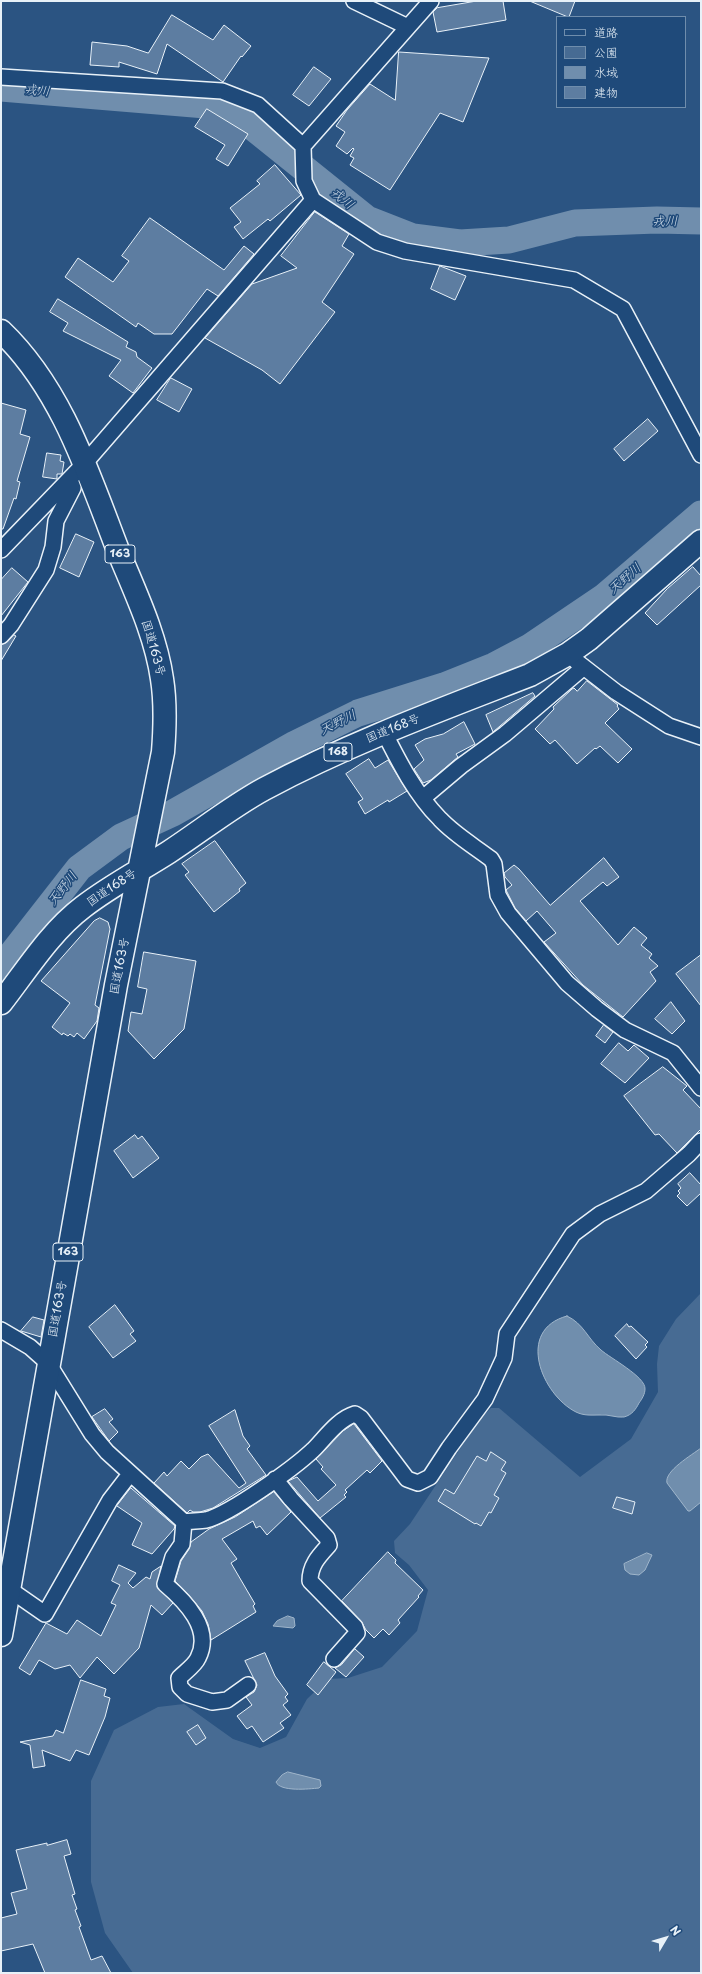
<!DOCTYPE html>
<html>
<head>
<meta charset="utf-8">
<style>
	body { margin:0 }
	#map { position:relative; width:702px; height:1974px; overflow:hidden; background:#2b5482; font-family:"Playpen Sans","Klee One",sans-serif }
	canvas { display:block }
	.frame { position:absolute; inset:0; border:2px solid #e8f1f8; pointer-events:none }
	.legend { position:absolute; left:556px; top:16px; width:130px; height:92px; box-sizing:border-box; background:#1f4a7a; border:1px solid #6f8dac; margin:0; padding:5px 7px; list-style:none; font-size:12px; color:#e8f1f8 }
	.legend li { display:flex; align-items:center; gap:8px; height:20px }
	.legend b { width:20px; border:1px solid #6f8dac }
	.north { position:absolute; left:646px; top:1918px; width:40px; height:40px; -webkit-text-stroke:3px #1f4a7a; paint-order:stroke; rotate:52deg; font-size:11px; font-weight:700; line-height:16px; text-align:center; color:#e8f1f8 }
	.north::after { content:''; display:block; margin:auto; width:14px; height:18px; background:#e8f1f8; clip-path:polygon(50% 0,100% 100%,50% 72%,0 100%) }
</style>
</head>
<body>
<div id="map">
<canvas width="702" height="1974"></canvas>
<div class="frame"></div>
<ul class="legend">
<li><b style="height:5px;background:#1f4a7a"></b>道路</li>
<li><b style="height:11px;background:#476b93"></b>公園</li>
<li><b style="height:11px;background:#708ead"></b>水域</li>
<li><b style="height:11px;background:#5d7da1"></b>建物</li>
</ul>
<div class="north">N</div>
</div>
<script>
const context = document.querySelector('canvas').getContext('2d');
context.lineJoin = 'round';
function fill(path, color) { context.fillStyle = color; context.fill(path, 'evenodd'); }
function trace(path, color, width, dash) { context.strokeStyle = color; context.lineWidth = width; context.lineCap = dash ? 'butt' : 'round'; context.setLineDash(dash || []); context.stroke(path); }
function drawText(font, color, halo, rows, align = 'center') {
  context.font = font + ' "Playpen Sans","Klee One",sans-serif'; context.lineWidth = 3; context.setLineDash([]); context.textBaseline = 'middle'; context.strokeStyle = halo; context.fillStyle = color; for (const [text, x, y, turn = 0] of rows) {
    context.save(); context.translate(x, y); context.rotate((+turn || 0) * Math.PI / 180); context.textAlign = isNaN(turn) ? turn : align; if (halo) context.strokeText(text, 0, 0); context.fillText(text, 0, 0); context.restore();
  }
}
fill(new Path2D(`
	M701,1293V1973H133L105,1933L91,1882V1781L114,1730L158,1707L184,1704L233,1739L260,1748L286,1737L307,1699L328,1679L348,1678L382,1667L417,1631L428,1590L409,1565L395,1553L394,1541L410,1524L479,1420L491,1408H499L580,1477L631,1439L658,1392L657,1364L659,1346L676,1319Z`), '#476b93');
const water = new Path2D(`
	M567,1316C584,1324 587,1338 601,1350C610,1358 646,1377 645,1389C645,1394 642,1399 639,1403C636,1409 632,1415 624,1417C616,1418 608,1414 600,1415C592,1415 584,1416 576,1412C542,1395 515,1330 567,1316Z
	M701,1448V1502L690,1511H688L667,1483C664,1471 692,1455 701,1448Z
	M647,1553L652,1555L645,1570L639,1575L630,1574L625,1570L624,1564Z
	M288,1616L294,1618L295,1626L293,1628L273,1626L277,1621Z
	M288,1772L320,1780L321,1786L319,1788C309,1789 280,1792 276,1782L282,1775Z`);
fill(water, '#708ead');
trace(water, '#a0b6cb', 1);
trace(new Path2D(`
	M1,88L206,105L225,111L245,121L367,219L413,237L460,243L509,240L575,223L657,220L701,221
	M1,968L79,868L121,837L173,813L295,744L358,713L444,686L494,666L530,647L604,597L701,514`), '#708ead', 27);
const building = new Path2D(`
	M477,1H503L506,20L437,32L433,12L437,8Z
	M530,1H575L569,17Z
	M172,15L213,40L224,25L251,46L242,57L241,56L223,82L167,44L157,74L119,62V67L90,65L92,42L127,46L148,53Z
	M399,52L489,58L463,122L440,113L390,190L350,165L354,158L350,156L354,149L353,148L347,154L336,146L345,132L336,126L347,110L370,84L395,100Z
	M314,67L331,79L309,106L293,95Z
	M207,109L248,134L228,166L216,159L225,145L195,127Z
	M275,165L301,195L270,221L268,219L243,239L234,227L241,222L230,208L260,184L257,181Z
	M315,212L349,234L342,246L354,254L322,302L335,312L280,384L262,370L205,338L252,284L297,268L281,256Z
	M150,218L224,270L244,246L254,254L218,296L207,289L172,334H154L138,323L136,327L65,277L78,258L113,282L129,261L122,256Z
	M440,266L466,276L455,300L431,289Z
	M58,299L128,342L126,347L136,352L137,357L152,368L133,393L109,376L121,360L63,331L68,323L50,312Z
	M171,378L192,389L179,412L157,400Z
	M1,403L26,410L20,434L30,437L17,481L20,482L16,499L14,498L3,529H1Z
	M648,419L658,431L624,461L614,449Z
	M47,453L61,455L60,461L64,462L62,474H57V479L43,477Z
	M76,534L94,542L79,577L60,568Z
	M693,567L701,576V585L657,625L645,613L667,589Z
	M12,568L28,582L1,616V580Z
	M14,635L16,636L1,661V645L7,642Z
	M587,681L618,705L617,706L619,709L605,723L632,749L618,763L600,746L596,749L595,748L577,764L555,740L550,744L535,729L554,709L553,707L572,689L574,688L577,691Z
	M533,693L535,696L493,732L486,715Z
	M464,722L475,744L456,754L458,757L431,780L423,783L414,769L424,760L415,745L425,739L443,734Z
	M369,759L375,768L388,760L407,791L389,802L388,800L365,814L358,802L363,799L346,774Z
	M215,841L246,883L239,889L240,891L214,912L185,875L189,872L182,864Z
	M604,858L619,877L607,886L603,882L580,901L618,945L634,927L647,938L641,945L652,954L649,958L658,966L650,972L656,981L623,1017L583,985L544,942L556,933L537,911L526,921L515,908L506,890L512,885L505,877L504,873L514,865L519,869L550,905Z
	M100,918L108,922L110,929L95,1005L99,1008L97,1021L84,1039L77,1033L74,1037L70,1034L68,1036L63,1033L62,1035L52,1027L70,1003L41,981L94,921Z
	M144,952L196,961L184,1029L154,1059L128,1031L131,1012L142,1014L147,989L138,987Z
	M701,955V1006L676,974Z
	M671,1002L685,1021L672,1034L655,1019Z
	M604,1025L613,1032L605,1043L596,1036Z
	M619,1043L628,1051L634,1045L649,1058L625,1083L601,1064Z
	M663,1067L687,1086L683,1090L701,1109V1129L677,1153L659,1134L655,1135L624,1096Z
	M135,1135L138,1139L142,1136L159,1158L133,1178L114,1151Z
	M690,1173L701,1185V1193L687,1206L677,1196L680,1193L678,1191L681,1188L678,1184Z
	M115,1305L134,1331L130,1334L136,1341L113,1358L89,1327Z
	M33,1317L44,1320L41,1337L21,1331Z
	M627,1324L629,1327L631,1326L648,1342L645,1345L647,1347L636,1359L615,1336Z
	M105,1409L113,1419L109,1422L118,1432L109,1441L92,1417Z
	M235,1410L243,1436L250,1446L247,1449L266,1475L213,1508L200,1512H193L190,1510L187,1513L154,1483L164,1472L167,1476L181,1461L189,1469L201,1457L208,1454L239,1488L246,1483L209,1426Z
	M354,1424L382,1461L370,1473L367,1470L345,1490L347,1492L344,1495L346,1497L320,1518L288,1481L297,1477L318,1501L336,1485L321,1469L323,1467L316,1459L343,1431Z
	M491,1452L506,1462L501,1470L506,1473L494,1495L499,1498L491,1513L489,1512L481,1526L476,1523L475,1524L438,1501L445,1489L454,1494L477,1456L486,1461Z
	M131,1488L175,1526L174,1529L152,1554L132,1545L142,1523L117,1506Z
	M274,1492L291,1512L267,1535L260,1526L256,1528L253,1521L222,1539L237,1559L231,1563L255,1604L253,1606L256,1612L211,1640L208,1624L202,1611L187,1593L175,1581L181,1561L189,1549L191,1542L209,1529L235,1517Z
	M617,1497L635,1502L632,1514L613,1508Z
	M388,1552L396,1560L395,1563L423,1590L418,1596L419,1597L398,1620L400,1623L389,1635L383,1629L374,1638L366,1630L361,1621L342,1601Z
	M119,1565L136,1573L128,1583L133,1588L146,1577L150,1579L152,1572L161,1566L157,1587L173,1603L162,1615L151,1605L139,1648L114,1674L97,1657L80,1678L70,1665L55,1669L39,1660L30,1675L19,1668L46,1623L67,1634L77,1620L101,1636L116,1605L111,1603L120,1585L112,1581Z
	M355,1649L364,1657L346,1677L335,1668L341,1665Z
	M265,1653L275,1676L288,1694L285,1697L288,1701L283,1705L291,1715L280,1723L284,1728L263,1742L252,1726L247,1729L237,1716L252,1705L246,1697L254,1692L257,1685L245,1661Z
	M324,1662L336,1672L318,1695L307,1685Z
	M81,1680L106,1689L104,1696L110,1698L105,1717L89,1755L76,1750L70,1761L42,1750L45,1766L33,1768L30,1745L20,1742L53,1736L56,1730L63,1733Z
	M198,1725L206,1738L196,1745L187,1732Z
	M67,1840L71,1854L64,1856L75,1894L72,1895L77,1909L75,1910L81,1926L79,1927L91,1960L102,1956L111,1973H45L33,1944L1,1951V1918L17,1914L11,1893L27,1889L16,1850L47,1843V1845Z`);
fill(building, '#5d7da1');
trace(building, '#e8f1f8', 1);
const minor = new Path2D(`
	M354,1L408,27
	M1,77L222,91L258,105L303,146L304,181L313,200L377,242L405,251L574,280L623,309L701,455
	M303,146L431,1
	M1,550L84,464L313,200
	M1,636L11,625L46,570L53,547L56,521L73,488L70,480
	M576,661L616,692L669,726L701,737
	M384,732C399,762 416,795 440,819C455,835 474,846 491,859L494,864L498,895L508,913L567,983L597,1009L625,1030L673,1053L701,1088
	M423,798L461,766L505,734L584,667
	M1,1330L30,1347L48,1363L92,1434L107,1452L184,1522C191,1521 199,1521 206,1520C230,1514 294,1468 313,1450C325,1438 338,1419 355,1414L361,1418L407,1479L418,1483L430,1477L449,1448L485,1399L504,1358L507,1334L573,1234L600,1214L646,1191L689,1154L701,1141
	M275,1479L291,1499L327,1538L329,1545C319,1556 310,1565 310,1581L355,1627L357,1633L334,1659
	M184,1522L182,1544L173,1557L165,1584C185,1601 213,1629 198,1658C195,1665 185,1672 179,1678L180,1687L187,1694L212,1702L227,1700L248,1685
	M9,1589L45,1614L110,1500L130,1474`);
const highway = new Path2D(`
	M1,331C63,390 89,476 119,553C136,594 156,636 162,679C166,704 165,727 163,752L116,985L1,1635
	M1,1003C26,971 50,932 83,907C110,886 141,870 169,852C201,831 231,807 264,789C350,743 440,710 530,675L568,654L589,639L701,541`);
trace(minor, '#e8f1f8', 18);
trace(highway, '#e8f1f8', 25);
trace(minor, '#1f4a7a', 15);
trace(highway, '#1f4a7a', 22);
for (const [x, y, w] of [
	[120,554,30],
	[338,752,28],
	[68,1252,30]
]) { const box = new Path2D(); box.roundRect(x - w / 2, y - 9, w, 18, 3); context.fillStyle = '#1f4a7a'; context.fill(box); trace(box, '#e8f1f8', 1); }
drawText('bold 11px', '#e8f1f8', null, [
	["163",120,554],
	["168",338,752],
	["163",68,1252]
]);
drawText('12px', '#e8f1f8', '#1f4a7a', [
	["国道163号",153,648,74],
	["国道168号",393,729,-22],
	["国道168号",112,888,-34],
	["国道163号",120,966,-79],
	["国道163号",58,1309,-80]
]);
drawText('italic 13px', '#d0dde9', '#1f4a7a', [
	["戎川",37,91,5],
	["戎川",342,199,39],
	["戎川",665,222,-1],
	["天野川",625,579,-41],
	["天野川",338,723,-26],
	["天野川",63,889,-52]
]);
</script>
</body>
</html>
